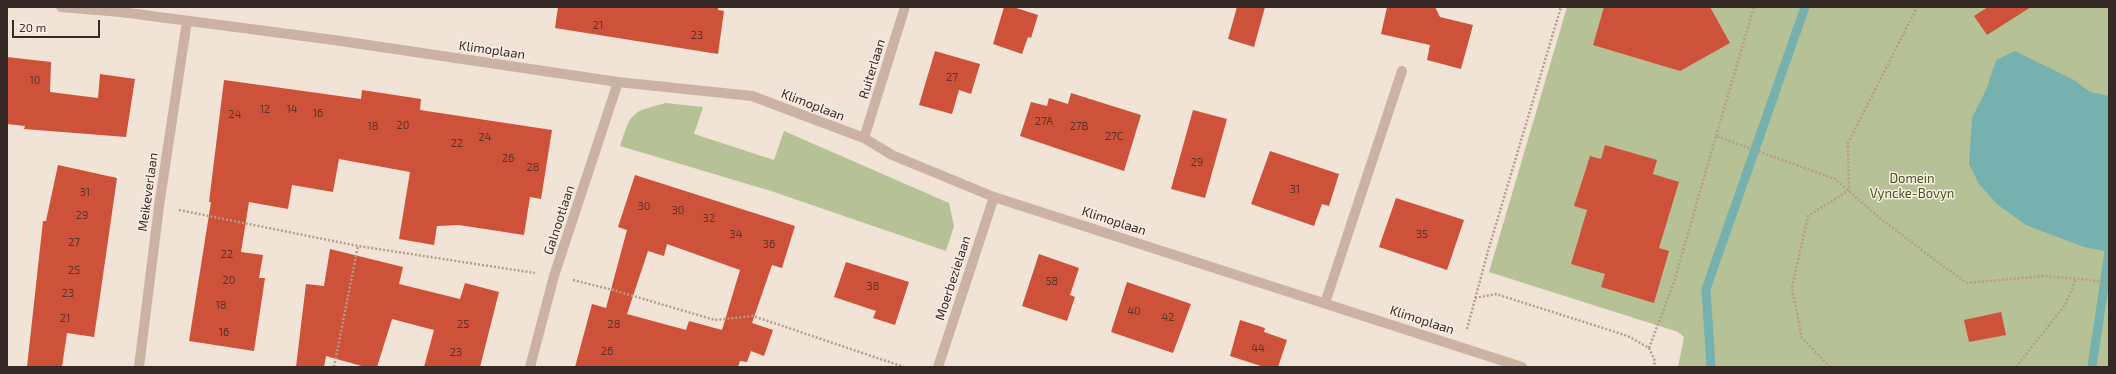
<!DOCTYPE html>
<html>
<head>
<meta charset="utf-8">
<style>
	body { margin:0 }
	#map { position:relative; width:2116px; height:374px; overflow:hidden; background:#f2e3d7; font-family:"Exo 2",sans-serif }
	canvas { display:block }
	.frame { position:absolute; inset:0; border:8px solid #352925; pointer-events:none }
	.scale { position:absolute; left:12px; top:20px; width:88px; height:18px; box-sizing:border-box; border:2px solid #352925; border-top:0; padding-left:5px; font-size:12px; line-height:14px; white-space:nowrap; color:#352925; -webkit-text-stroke:3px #faeee3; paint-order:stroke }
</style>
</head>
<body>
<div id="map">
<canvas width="2116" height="374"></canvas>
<div class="frame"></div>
<div class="scale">20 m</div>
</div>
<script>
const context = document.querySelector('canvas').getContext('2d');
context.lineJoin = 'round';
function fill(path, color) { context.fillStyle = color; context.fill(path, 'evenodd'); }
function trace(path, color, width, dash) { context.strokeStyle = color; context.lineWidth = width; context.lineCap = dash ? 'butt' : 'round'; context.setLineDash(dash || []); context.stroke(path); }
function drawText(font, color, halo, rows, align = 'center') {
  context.font = font + ' "Exo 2",sans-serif'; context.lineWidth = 3; context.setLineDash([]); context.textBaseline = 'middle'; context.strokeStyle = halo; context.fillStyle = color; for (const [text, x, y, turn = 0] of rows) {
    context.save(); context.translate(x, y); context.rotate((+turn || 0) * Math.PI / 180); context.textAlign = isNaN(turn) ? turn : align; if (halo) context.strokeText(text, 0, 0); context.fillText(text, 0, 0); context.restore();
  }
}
fill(new Path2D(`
	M1567,7H2109V367H1678L1684,337L1678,332L1489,272Z
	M666,103L703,107L694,134L774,160L784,131L949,203L954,226L946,251L771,191L620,146C631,112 631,112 666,103Z`), '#b6c296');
fill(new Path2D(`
	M2015,51L2074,80L2090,92L2109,96V252L2084,247L2026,225L1998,205L1979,184L1969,164L1972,118L1987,88L1996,60Z`), '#74b1af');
trace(new Path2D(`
	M1711,367L1706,289L1805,7
	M2092,367L2109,252`), '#74b1af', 9);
fill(new Path2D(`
	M558,7H718V10L724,11L718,54L555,28Z
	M1004,7H1013L1038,15L1031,38L1028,37L1022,54L993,44Z
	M1237,7H1265L1254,47L1228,39Z
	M1387,7H1435L1440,17L1473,25L1461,69L1427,60L1430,45L1381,34Z
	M1604,7H1710L1730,43L1680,71L1593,45Z
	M1988,7H2031L1987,35L1974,16Z
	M935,51L980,64L971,94L959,90L952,114L919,105Z
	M7,57L51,62L50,92L98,98L100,74L135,79L126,137L24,129L25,126L7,124Z
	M224,80L361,99L362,90L421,99L420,110L552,130L541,199L530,197L524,235L459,225L437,226L434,245L399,239L410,172L339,159L333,192L292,185L288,209L249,202L241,252L263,255L259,278H265L254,351L189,341L211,202H209Z
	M1071,93L1141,115L1124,171L1020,136L1031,102L1047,106L1049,98L1068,104Z
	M1193,110L1227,119L1205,198L1171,189Z
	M1605,145L1657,160L1653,174L1679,182L1659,248L1669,251L1654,303L1601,287L1605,274L1571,264L1587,210L1574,206L1590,156L1601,159Z
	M1270,151L1339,174L1329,206L1322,204L1314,226L1251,204Z
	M58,165L117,178L98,310L94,337L67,333L62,367H27L43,221H46Z
	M635,175L795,226L782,268L772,265L752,323L773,330L764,356L751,351L747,362L740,361L738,367H575L592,304L606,308L627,230L618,227ZM667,244L740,270L722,330L689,321L686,330L627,314L648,251L664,256Z
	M1396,198L1464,220L1447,270L1379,247Z
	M330,249L403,267L399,284L460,299L465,283L499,292L480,367H424L434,330L392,319L377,367H365L326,356L324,367H296L306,284L324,286Z
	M1039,254L1079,268L1070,295L1075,297L1067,321L1022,306Z
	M846,262L909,282L895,325L873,318L876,311L834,297Z
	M1127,282L1191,304L1173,353L1111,332Z
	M2001,312L2006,335L1969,342L1964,320Z
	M1240,320L1265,328L1264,332L1287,340L1278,367H1264L1230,356Z`), '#ce5239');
trace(new Path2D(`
	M1716,136L1754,7
	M179,210L358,246L535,273
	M573,280L613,290L715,320L753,316L904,367
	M1475,298L1496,294L1628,336L1649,348L1655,361L1654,367
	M1467,329L1488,251L1561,7
	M1649,348L1674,282L1716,136L1835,179L1881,219L1940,264L1967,283L2044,276L2093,280L2109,285
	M334,367L358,246
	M1830,367L1802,338L1792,288L1808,216L1849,190L1848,143L1917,7
	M2016,367L2065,305L2076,279`), '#b79b8c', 2.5, [2, 2]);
trace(new Path2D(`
	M1325,303L1402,71`), '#cbb2a2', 10);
trace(new Path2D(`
	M61,7L121,12L334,40L618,82L752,96L864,138L892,155L994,197L1522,367
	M864,138L905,7
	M139,367L159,206L187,21
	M530,367L554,276L618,82
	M938,367L994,197`), '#cbb2a2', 10);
drawText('11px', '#5b332a', null, [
	["21",598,25],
	["23",697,35],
	["27",952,77],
	["10",35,80],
	["12",265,109],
	["14",292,109],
	["16",318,113],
	["24",235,114],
	["27A",1044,121],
	["20",403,125],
	["18",373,126],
	["27B",1079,126],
	["27C",1114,136],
	["24",485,137],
	["22",457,143],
	["26",508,158],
	["29",1197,162],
	["28",533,167],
	["31",1295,189],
	["31",85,192],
	["30",644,206],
	["30",678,210],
	["29",82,215],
	["32",709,218],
	["34",736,234],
	["35",1422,234],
	["27",74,242],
	["36",769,244],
	["22",227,254],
	["25",74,270],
	["20",229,280],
	["58",1052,281],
	["38",873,286],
	["23",68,293],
	["18",221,305],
	["40",1134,311],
	["42",1168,317],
	["21",65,318],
	["25",463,324],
	["28",614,324],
	["16",224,332],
	["44",1258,348],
	["26",607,351],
	["23",456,352]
]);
drawText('13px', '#352925', '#faeee3', [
	["Klimoplaan",492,50,8],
	["Ruiterlaan",872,69,-73],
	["Klimoplaan",813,105,21],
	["Meikeverlaan",148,192,-82],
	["Galnootlaan",559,220,-72],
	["Klimoplaan",1114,221,18],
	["Moerbezielaan",953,278,-72],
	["Klimoplaan",1422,320,18]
]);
drawText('13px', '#475527', '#faeee3', [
	["Domein",1912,179],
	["Vyncke-Bovyn",1912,194]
]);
</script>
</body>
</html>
